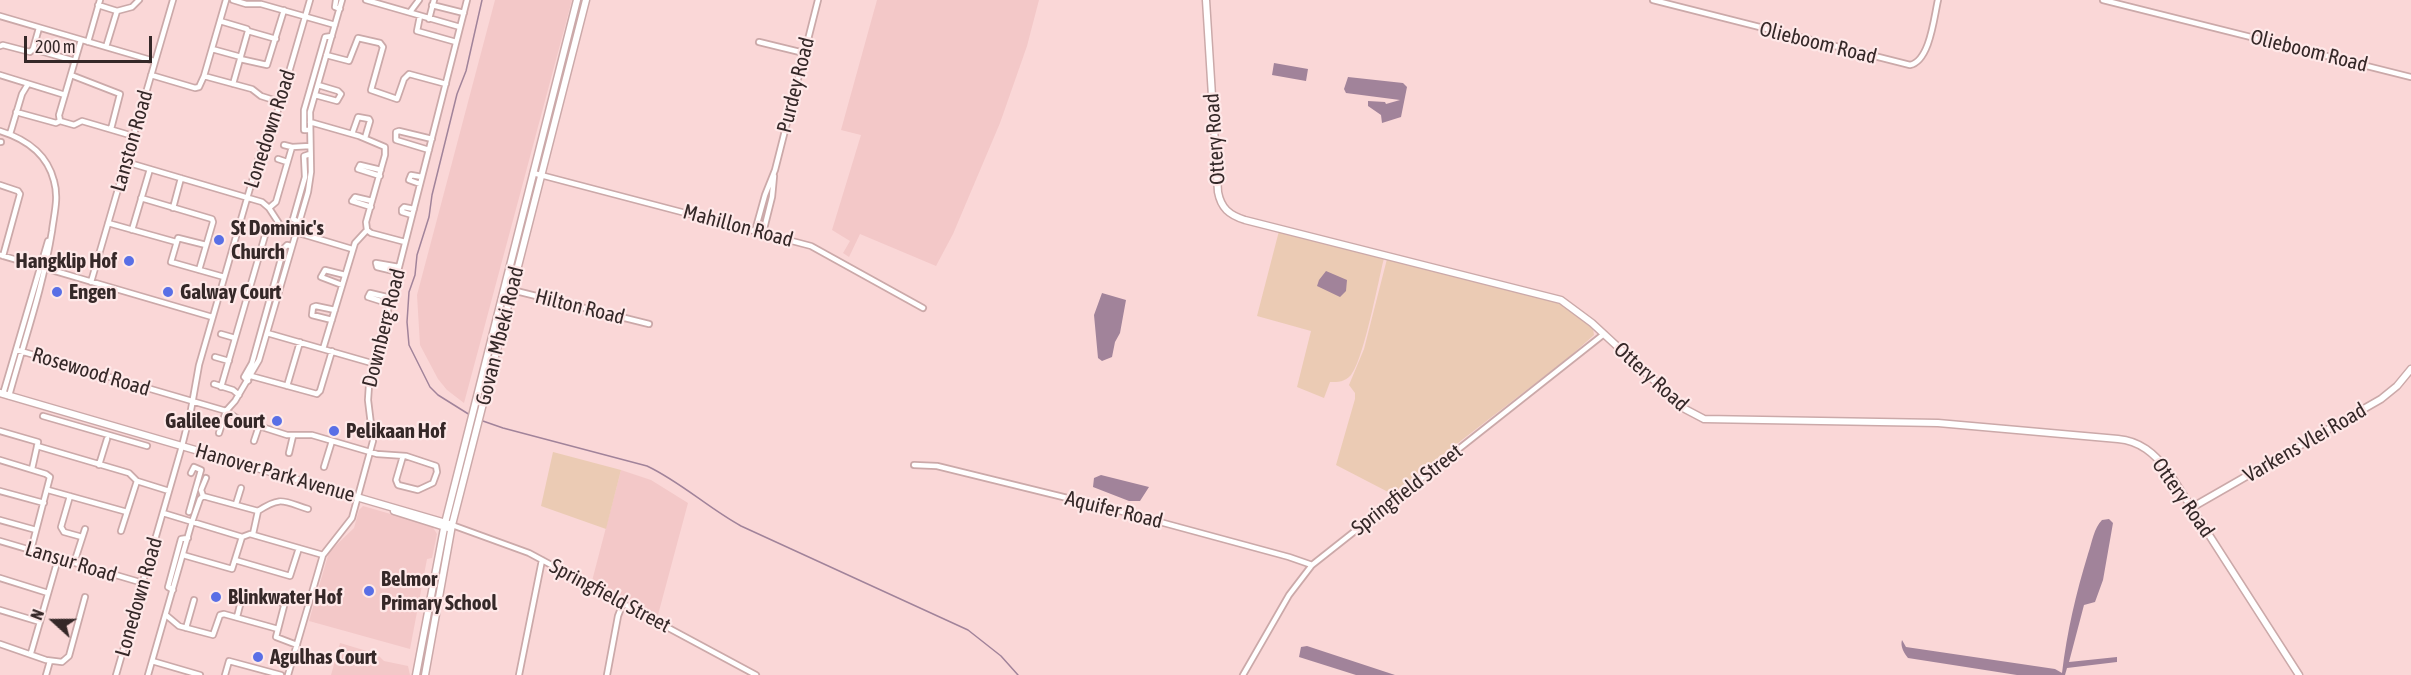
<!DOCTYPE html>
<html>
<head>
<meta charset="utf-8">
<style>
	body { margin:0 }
	#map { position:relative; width:2411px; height:675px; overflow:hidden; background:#fad7d7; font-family:"Asap Condensed",sans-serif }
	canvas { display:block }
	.north { position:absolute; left:24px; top:591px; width:60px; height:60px; -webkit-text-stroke:4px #fee8e8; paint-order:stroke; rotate:291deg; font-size:16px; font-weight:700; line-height:24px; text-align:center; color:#352828 }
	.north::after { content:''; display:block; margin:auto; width:21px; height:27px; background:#352828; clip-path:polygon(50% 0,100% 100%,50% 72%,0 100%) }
	.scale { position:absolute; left:24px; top:36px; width:128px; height:27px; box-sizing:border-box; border:3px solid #352828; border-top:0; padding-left:8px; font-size:18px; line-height:21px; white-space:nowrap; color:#352828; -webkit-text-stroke:4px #fee8e8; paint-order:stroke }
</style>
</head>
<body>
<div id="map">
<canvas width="2411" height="675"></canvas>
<div class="north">N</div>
<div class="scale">200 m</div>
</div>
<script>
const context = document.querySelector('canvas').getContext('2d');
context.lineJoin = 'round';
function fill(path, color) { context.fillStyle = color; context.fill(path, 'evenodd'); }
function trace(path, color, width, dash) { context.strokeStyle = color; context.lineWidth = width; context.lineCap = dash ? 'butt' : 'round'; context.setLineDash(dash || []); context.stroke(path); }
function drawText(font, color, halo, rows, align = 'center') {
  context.font = font + ' "Asap Condensed",sans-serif'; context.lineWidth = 4.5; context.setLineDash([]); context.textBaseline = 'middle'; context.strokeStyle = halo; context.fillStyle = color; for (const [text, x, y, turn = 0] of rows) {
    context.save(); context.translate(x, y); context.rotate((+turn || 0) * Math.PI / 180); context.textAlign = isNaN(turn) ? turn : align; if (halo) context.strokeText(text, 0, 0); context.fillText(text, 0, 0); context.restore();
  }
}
fill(new Path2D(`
	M495,0H572L464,403L447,390L438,379L420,345L417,295Z
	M877,0H1039L1027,46L1000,123L953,234L936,266L860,234L849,257L843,253L850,241L832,230L861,135L841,130Z
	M621,470L651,480L688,503L658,615L592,581Z
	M363,506L432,526L437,534L432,558L427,559L410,649L309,621L329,552L354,528L359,510Z
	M340,643L377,654L384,661L408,666L410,675H331Z`), '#f3c8c8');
fill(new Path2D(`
	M1279,231L1384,258C1378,282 1364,359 1351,375C1345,382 1338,382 1330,382L1324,398L1297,387L1311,331L1257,316Z
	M1387,259L1549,299C1566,305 1579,317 1593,329L1594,335L1568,358L1392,494L1336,465L1355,399V393L1349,385L1364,349Z
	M553,452L621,470L606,529L541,506Z`), '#ebcbb4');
fill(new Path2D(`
	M1274,63L1308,69L1306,81L1272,75Z
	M1348,77L1403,83L1407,87L1401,117L1382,123L1381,115L1368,106V101L1385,102L1386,104L1400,100L1346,93L1344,89Z
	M1326,271L1347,280L1346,291L1340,297L1317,286L1319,280Z
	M1102,293L1126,300L1120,333L1115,342L1112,357L1102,361L1098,358L1094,315Z
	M1101,475L1149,487L1140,501H1129L1093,487L1094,478Z
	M2109,519L2113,523L2103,580L2095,602L2084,605L2069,662L2117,657V662L2067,668L2065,675H2017L1908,658C1904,653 1900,646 1902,640L1906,647L2055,669L2062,673C2067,632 2076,593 2088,554C2092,542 2094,528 2102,520Z
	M1307,646L1395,675H1356L1299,657L1301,647Z`), '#a1839a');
trace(new Path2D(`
	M470,415L438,395L430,387L409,345L407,322L409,292L415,275L417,255L429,217L432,195L457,94L466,71L482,0
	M480,420L503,428L647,466C681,482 708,508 741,526L968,630L1001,656L1018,675`), '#a1839a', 1.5);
const street = new Path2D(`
	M233,0L246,4H261L335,25
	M336,0L335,7L340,9
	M366,0L460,27
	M1653,0L1910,65C1930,61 1934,17 1938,0
	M2103,0L2411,77
	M98,5L117,11
	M432,5L464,13
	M410,12L419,0
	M0,16L154,61
	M420,16L417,31L456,42
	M429,19L434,0
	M220,21L247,29L248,31L233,84
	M248,31L276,39
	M88,42L100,0
	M759,42L804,53
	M0,46L3,45L30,52L33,49L39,28
	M106,47L117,11L132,7L139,0
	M33,49L75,61
	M212,49L241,57
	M326,55L349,61L358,38L380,43L383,47L371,90L397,99L404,79L409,74L446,84
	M240,59L267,65L284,10
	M0,75L65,95
	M71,75L120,94L111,129
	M151,75L195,88L199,87L204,76L252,89L261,96L280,102
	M204,76L226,0
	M315,95L337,101L341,94L338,91L318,85
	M16,112L56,123L60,121L59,115L81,40
	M60,121L74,125L82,121L133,136
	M310,122L359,136L385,147V155L366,222L367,230
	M309,130H304V110L325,37L332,36
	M0,131C26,139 47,153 54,181C59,198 54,214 52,231C43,288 24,341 9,396
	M10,134L22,94L28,84
	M352,134L358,117L369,119L370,121L365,138
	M0,142H1
	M284,145L292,147L310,146
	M429,150L396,140V132L399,131L432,139
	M278,159L287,162
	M126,162L262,202L269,208L282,228L352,249
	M533,173L811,246L923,308
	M380,176L358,169L360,165L381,170
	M420,184L409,180L411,175L422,177
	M0,185L18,191L20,194L3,256
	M141,198L212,219L213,222L199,270
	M371,207L352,201L355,197L372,201
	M173,208L181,178
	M269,208L276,202L292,147
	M412,215L402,212V209L404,207L414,209
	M299,222L293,219L305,177L304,156L310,154
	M108,223L176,242
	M132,230L150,169
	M755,231L765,195L775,170L818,0
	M763,233L772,197L774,176
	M206,245L178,238L171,262L224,277
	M0,255L212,317
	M398,272L377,267L376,263L399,267
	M91,282L173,0
	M342,285L321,277L325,270L345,275
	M512,290L649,324
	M390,304L368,297L370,293L391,298
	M332,320L312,315L313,307L316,306L335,310
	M267,333L375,364
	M221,334L235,338
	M323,349L355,243L367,230L371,233L405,242
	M17,350L226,411L240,420L287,435H312L377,454L406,456L436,466L437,472L433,483L418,490L398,485L396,480L403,456
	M215,357L229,361
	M251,376L317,394L320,391L332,351
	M248,381L244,377L252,363L284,248L287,245L291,246
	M214,384L233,390L239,395
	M287,386L300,342
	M221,387L266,232L278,224
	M3,394L48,241
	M43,416L147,446
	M0,431L38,442L32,469
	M219,433L226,411L235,401L259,360L308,192L311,172L310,112L342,0
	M254,441L259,426
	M37,446L129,473L137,481
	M289,453L293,436
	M0,460L46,474L50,477L31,550
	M99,465L107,439
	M914,465L937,466L1112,509L1289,557L1312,565
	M324,467L332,441
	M137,481L169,491
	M48,490L127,512
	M0,491L44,503
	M70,496L61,527L64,532L82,537
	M203,496L258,511
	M203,496L201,490L206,478
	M236,504L241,488
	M258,511C281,496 283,501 308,509
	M189,512L201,470L194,467L191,473
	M163,513L242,537
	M0,520L36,530
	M452,525L529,553L756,675
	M121,531L137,481
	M253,534L258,511
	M242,537L250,534L323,555
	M0,541L143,583
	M183,555L232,569L242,537
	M235,560L290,576L299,548
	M74,563L85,529
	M0,578L48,593
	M173,590L168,587L181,539L188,538
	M0,610L40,622
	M166,615L179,626L213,635L220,615L224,614L278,629
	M237,617L243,593L283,603L284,606L276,637L297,645
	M186,628L194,600
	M0,644L46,660L62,662L69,656L85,597
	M31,653L58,559
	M152,661L200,675
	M46,675L50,661
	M116,675L182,446L191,410L199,365L259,157L273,127L310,0
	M148,675L192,522L200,499L203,496
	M225,675L229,661L281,675
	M288,675L323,555L352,518L373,441L368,400L369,385L467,0
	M519,675L542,560
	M607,675L618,616L623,603
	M1243,675L1289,595L1312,565L1604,334`);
const secondary = new Path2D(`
	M1206,0L1218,192C1221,208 1229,215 1245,220L1561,300L1592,323L1685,409L1704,419L1938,423L2118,439C2140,441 2154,453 2168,471L2299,675
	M0,393L449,524
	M2191,508L2381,399L2397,386L2411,369
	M394,511L448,528
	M416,675L445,523L577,0
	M425,675L452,525L586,0`);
trace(street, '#cba9a9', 8);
trace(secondary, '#cba9a9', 9);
trace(street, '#fff', 4.5);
trace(secondary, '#fff', 6);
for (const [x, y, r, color] of [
	[219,240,6,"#596fe6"],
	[129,261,6,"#596fe6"],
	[57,292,6,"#596fe6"],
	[168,292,6,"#596fe6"],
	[277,421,6,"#596fe6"],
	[334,431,6,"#596fe6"],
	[369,591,6,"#596fe6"],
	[216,597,6,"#596fe6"],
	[258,657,6,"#596fe6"]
]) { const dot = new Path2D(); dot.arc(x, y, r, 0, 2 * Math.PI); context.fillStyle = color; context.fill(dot); trace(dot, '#fee8e8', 2); }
drawText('21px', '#352828', '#fee8e8', [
	["Olieboom Road",1818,43,14],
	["Olieboom Road",2309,51,14],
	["Purdey Road",796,85,-76],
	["Lonedown Road",270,129,-72],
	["Ottery Road",1215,139,-94],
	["Lanston Road",132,141,-74],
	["Mahillon Road",738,226,15],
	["Hilton Road",580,307,14],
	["Downberg Road",384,328,-76],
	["Govan Mbeki Road",500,336,-76],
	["Rosewood Road",91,372,17],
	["Ottery Road",1651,377,42],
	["Varkens Vlei Road",2305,443,-30],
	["Hanover Park Avenue",275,473,16],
	["Springfield Street",1407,490,-38],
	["Ottery Road",2183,498,55],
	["Aquifer Road",1114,510,14],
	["Lansur Road",71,562,17],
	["Springfield Street",610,596,28],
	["Lonedown Road",139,597,-74]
]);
drawText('bold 21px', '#352828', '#fee8e8', [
	["St Dominic's",231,228],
	["Church",231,252],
	["Hangklip Hof",117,261,"right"],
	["Engen",69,292],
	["Galway Court",180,292],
	["Galilee Court",265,421,"right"],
	["Pelikaan Hof",346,431],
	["Belmor",381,579],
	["Primary School",381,603],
	["Blinkwater Hof",228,597],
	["Agulhas Court",270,657]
], 'left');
</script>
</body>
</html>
